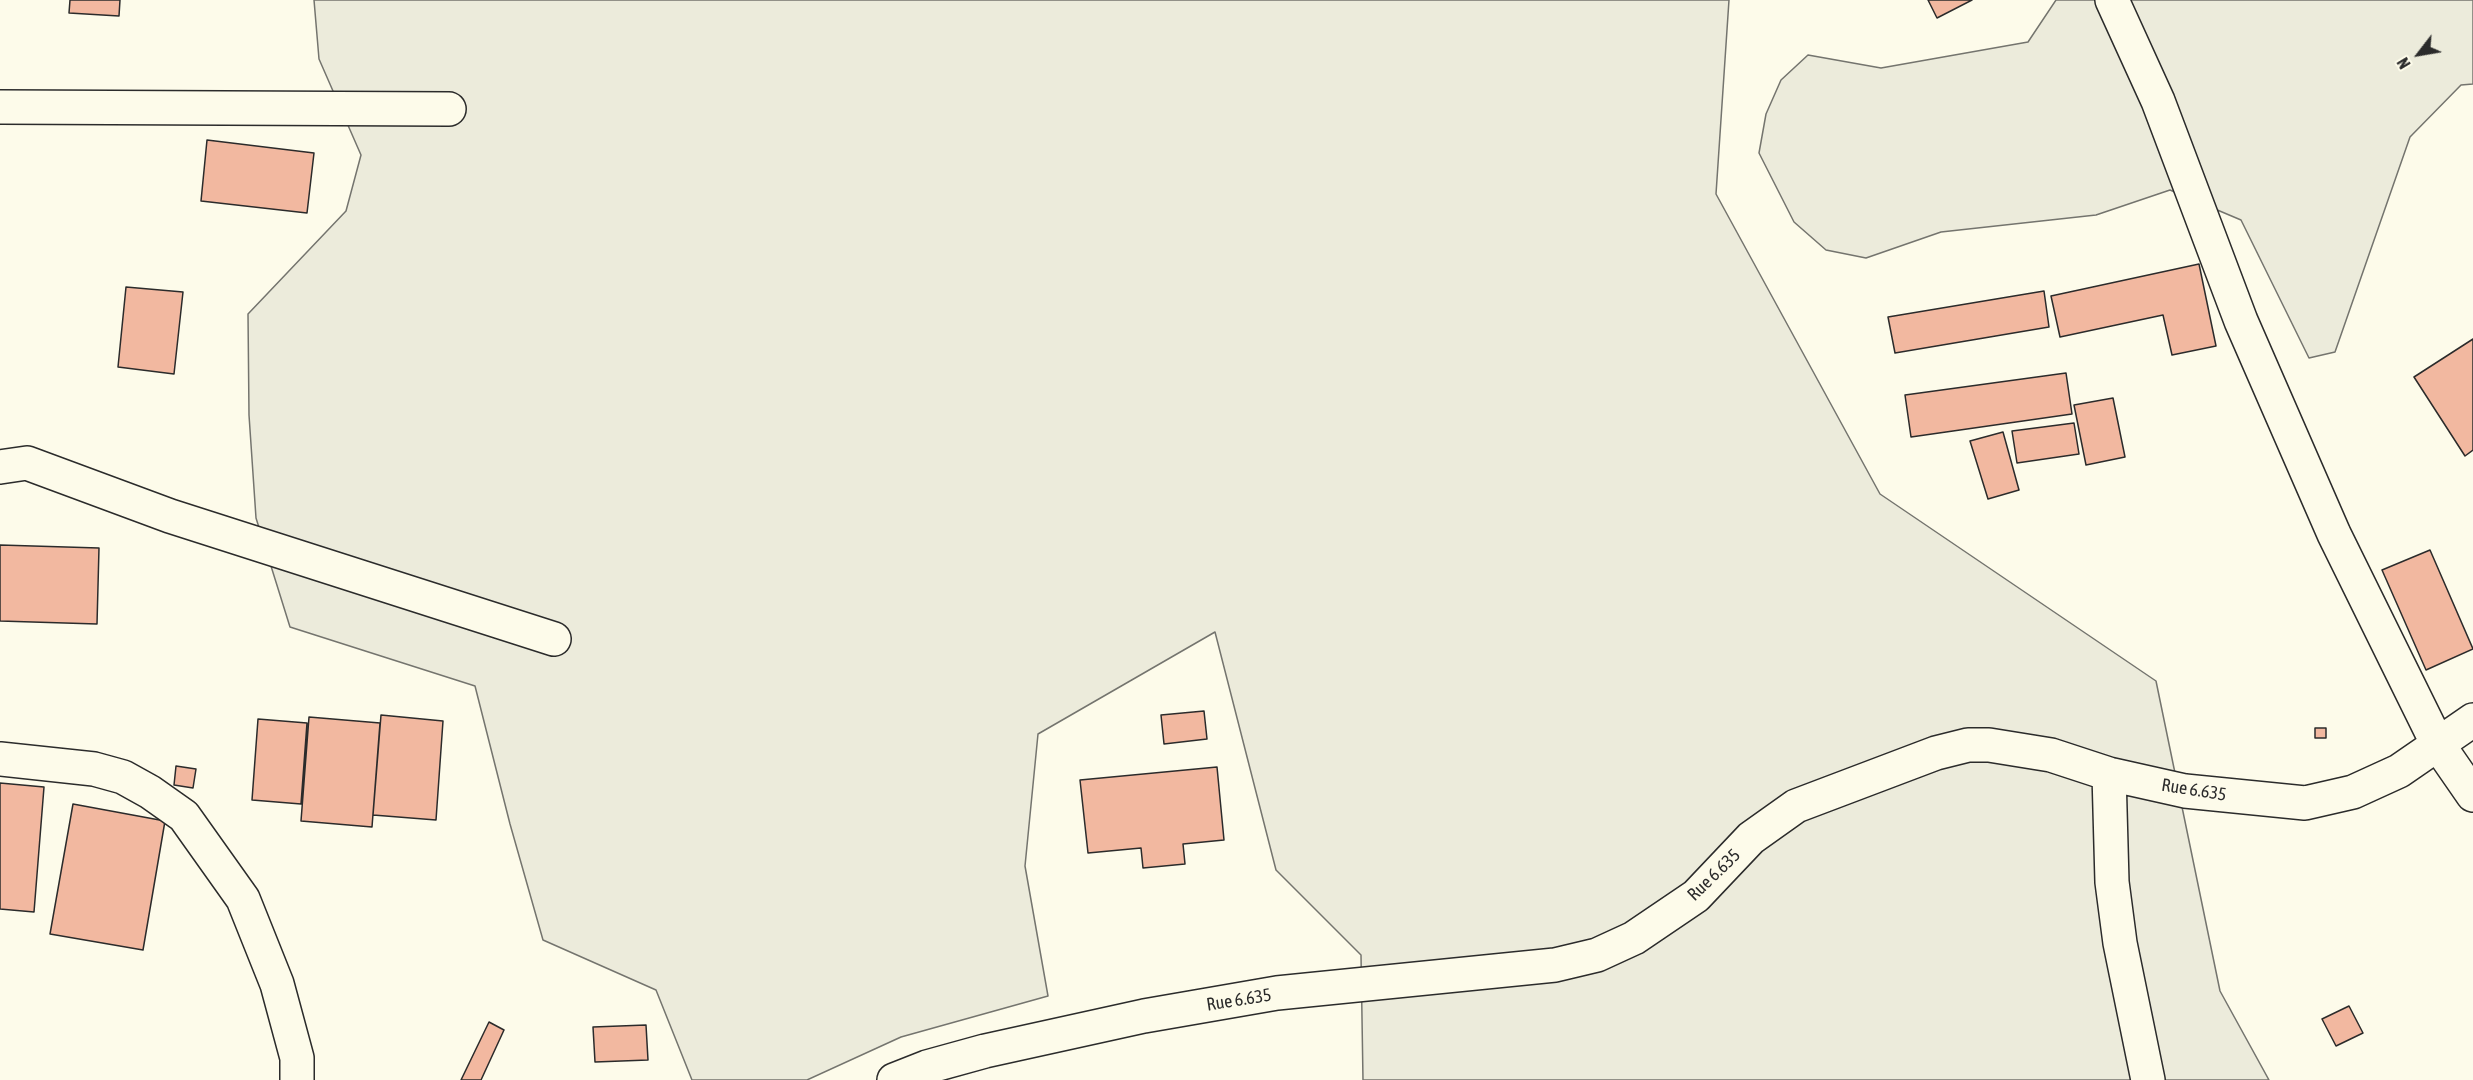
<!DOCTYPE html>
<html>
<head>
<meta charset="utf-8">
<style>
	body { margin:0 }
	#map { position:relative; width:2473px; height:1080px; overflow:hidden; background:#fdfbea; font-family:"Asap Condensed",sans-serif }
	canvas { display:block }
	.north { position:absolute; left:2389px; top:24px; width:60px; height:60px; -webkit-text-stroke:4px #fdfbea; paint-order:stroke; rotate:239deg; font-size:16px; font-weight:700; line-height:24px; text-align:center; color:#2b2b2b }
	.north::after { content:''; display:block; margin:auto; width:21px; height:27px; background:#2b2b2b; clip-path:polygon(50% 0,100% 100%,50% 72%,0 100%) }
</style>
</head>
<body>
<div id="map">
<canvas width="2473" height="1080"></canvas>
<div class="north">N</div>
</div>
<script>
const context = document.querySelector('canvas').getContext('2d');
context.lineJoin = 'round';
function fill(path, color) { context.fillStyle = color; context.fill(path, 'evenodd'); }
function trace(path, color, width, dash) { context.strokeStyle = color; context.lineWidth = width; context.lineCap = dash ? 'butt' : 'round'; context.setLineDash(dash || []); context.stroke(path); }
function drawText(font, color, halo, rows, align = 'center') {
  context.font = font + ' "Asap Condensed",sans-serif'; context.lineWidth = 4.5; context.setLineDash([]); context.textBaseline = 'middle'; context.strokeStyle = halo; context.fillStyle = color; for (const [text, x, y, turn = 0] of rows) {
    context.save(); context.translate(x, y); context.rotate((+turn || 0) * Math.PI / 180); context.textAlign = isNaN(turn) ? turn : align; if (halo) context.strokeText(text, 0, 0); context.fillText(text, 0, 0); context.restore();
  }
}
const green = new Path2D(`
	M314,0H1729L1716,194L1880,494L2156,681L2220,991L2269,1080H1363L1361,955L1276,870L1215,632L1038,734L1025,866L1048,996L901,1037L807,1080H692L656,990L543,940L510,824L475,686L290,627L256,518L249,415L248,314L346,211L361,155L319,59Z
	M2056,0H2473V84L2461,85L2410,137L2335,352L2309,358L2241,220L2170,190L2096,215L1941,232L1866,258L1826,250L1794,222L1759,153L1766,114L1781,80L1808,55L1881,68L2028,42Z`);
fill(green, '#ecebdb');
trace(green, '#74746e', 1.5);
const building = new Path2D(`
	M70,0H120L119,16L69,13Z
	M1928,0H1972L1937,18Z
	M207,140L314,153L307,213L201,201Z
	M2199,264L2216,346L2172,355L2163,315L2060,337L2051,296Z
	M126,287L183,292L174,374L118,367Z
	M2044,291L2049,327L1895,353L1888,317Z
	M2473,339V450L2465,456L2414,377Z
	M2066,373L2072,414L1911,437L1905,395Z
	M2113,398L2125,457L2086,465L2074,405Z
	M2074,423L2079,454L2017,463L2012,431Z
	M2003,432L2019,490L1988,499L1970,441Z
	M0,545L99,548L97,624L0,621Z
	M2430,550L2473,649L2426,670L2382,570Z
	M1204,711L1207,739L1164,744L1161,715Z
	M381,715L443,721L436,820L373,815Z
	M309,717L380,723L372,827L301,821Z
	M258,719L307,723L301,804L252,800Z
	M2315,728H2326V738H2315Z
	M176,766L196,769L193,788L174,785Z
	M1217,767L1224,840L1183,844L1185,864L1143,868L1141,848L1088,853L1080,780Z
	M0,783L44,787L34,912L0,909Z
	M73,804L165,821L143,950L50,934Z
	M2349,1006L2363,1033L2336,1046L2322,1019Z
	M489,1022L504,1030L481,1080H461Z
	M646,1025L648,1060L595,1062L593,1027Z`);
fill(building, '#f2b8a0');
trace(building, '#2b2b2b', 1.5);
const minor = new Path2D(`
	M2112,0L2158,101L2241,321L2334,534L2437,743L2473,795
	M0,107L449,109
	M0,467L27,463L170,516L554,639
	M0,759L94,769L123,777L150,792L184,816L243,899L277,984L297,1058V1080
	M2109,774L2112,882L2120,943L2148,1080
	M894,1080L927,1067L985,1051L1144,1016L1277,993L1555,965L1597,955L1634,938L1696,896L1751,838L1796,806L1936,753L1968,745H1989L2051,755L2109,774L2185,791L2305,803L2353,792L2399,771L2473,720`);
trace(minor, '#2b2b2b', 36);
trace(minor, '#fdfbea', 33);
drawText('18px', '#2b2b2b', '#fdfbea', [
	["Rue 6.635",2194,790,9],
	["Rue 6.635",1714,875,-44],
	["Rue 6.635",1239,1000,-9]
]);
</script>
</body>
</html>
